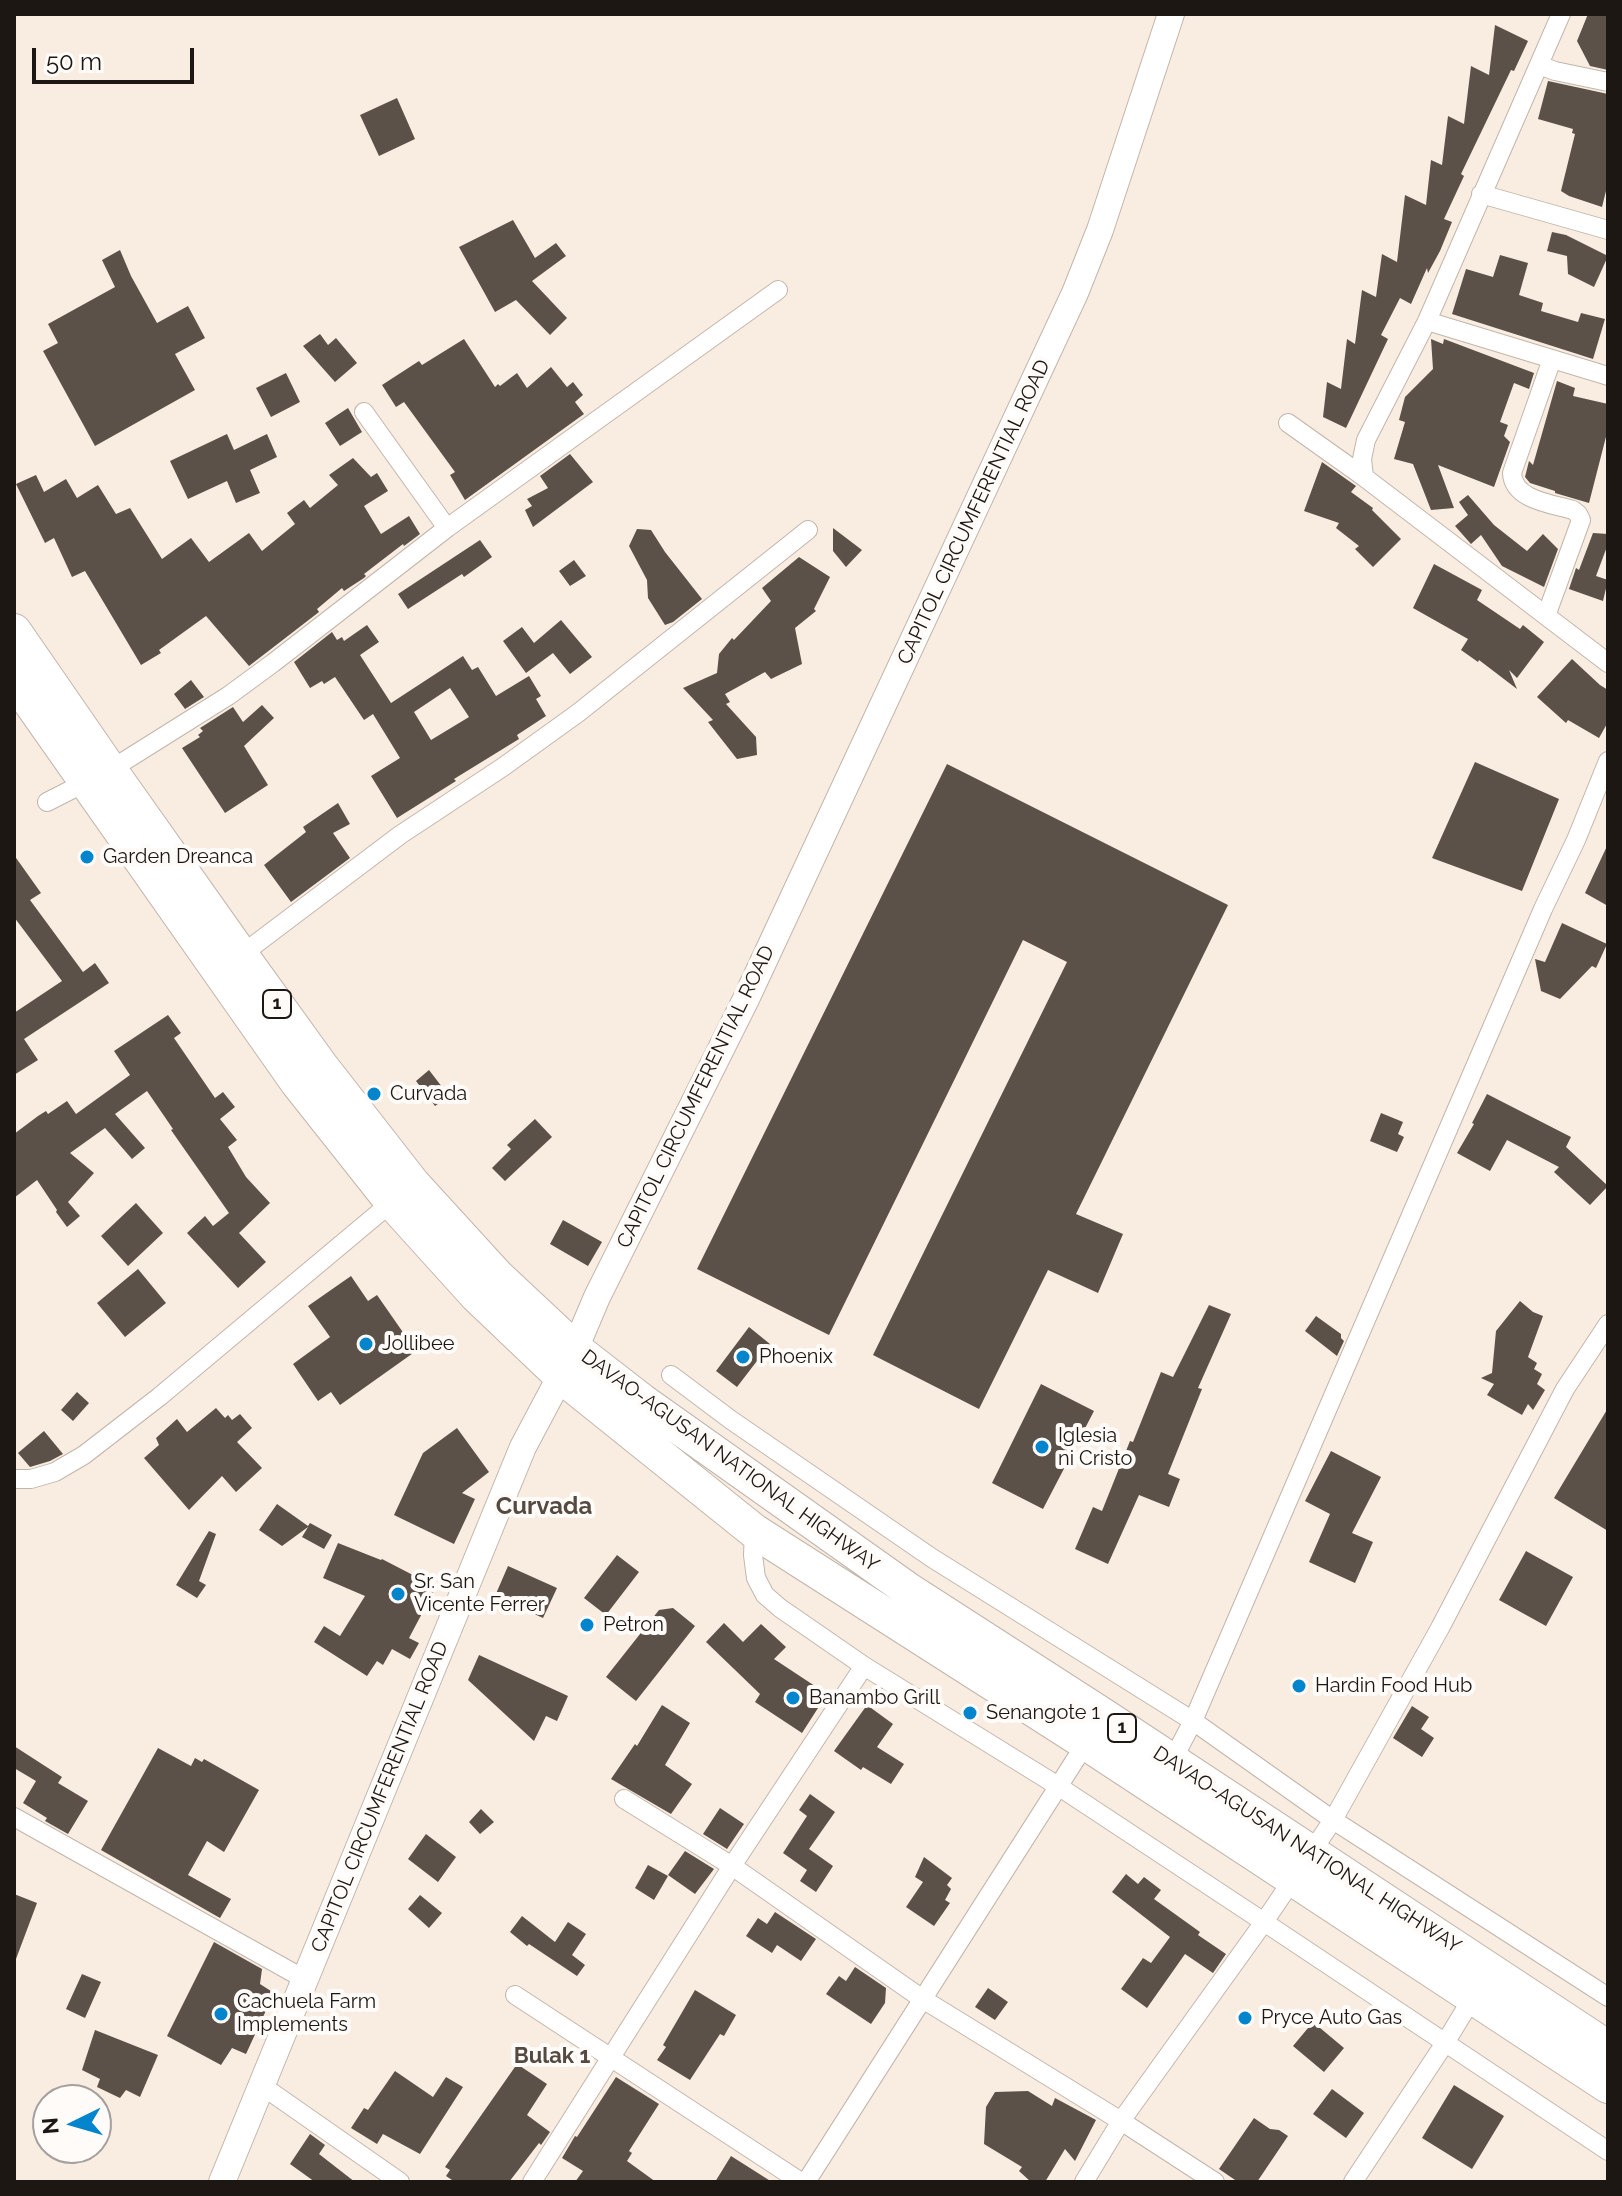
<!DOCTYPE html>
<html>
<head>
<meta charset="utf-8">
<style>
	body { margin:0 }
	#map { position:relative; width:1622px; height:2196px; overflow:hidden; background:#f9ece1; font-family:Raleway,sans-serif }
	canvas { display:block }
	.frame { position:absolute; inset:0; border:16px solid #1c1713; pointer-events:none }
	.north { position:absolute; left:32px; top:2084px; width:80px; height:80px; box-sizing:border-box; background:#fefbf9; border:2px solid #a4a09d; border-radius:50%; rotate:265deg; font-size:22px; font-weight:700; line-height:32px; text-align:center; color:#1c1713 }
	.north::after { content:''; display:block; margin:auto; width:28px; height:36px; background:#0285cc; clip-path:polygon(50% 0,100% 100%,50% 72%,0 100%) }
	.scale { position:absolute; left:32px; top:48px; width:162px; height:36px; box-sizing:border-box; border:4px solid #1c1713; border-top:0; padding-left:10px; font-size:24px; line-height:28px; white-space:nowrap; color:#1c1713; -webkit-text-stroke:6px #fefbf9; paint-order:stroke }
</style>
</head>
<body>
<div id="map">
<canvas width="1622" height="2196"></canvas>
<div class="frame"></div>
<div class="north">N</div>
<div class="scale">50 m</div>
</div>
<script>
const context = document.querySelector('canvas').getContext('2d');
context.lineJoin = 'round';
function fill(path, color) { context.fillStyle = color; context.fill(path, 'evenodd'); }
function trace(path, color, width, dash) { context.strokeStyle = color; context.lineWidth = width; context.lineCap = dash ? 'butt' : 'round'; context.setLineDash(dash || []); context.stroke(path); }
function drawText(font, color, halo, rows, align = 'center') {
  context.font = font + ' Raleway,sans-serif'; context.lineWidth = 8; context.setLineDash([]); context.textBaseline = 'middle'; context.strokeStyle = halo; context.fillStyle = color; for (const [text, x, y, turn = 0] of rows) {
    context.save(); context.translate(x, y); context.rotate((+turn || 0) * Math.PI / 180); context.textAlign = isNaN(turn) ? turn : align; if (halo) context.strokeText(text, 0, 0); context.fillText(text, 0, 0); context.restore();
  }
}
fill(new Path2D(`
	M1588,14H1608V70L1590,66L1577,41Z
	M1495,25L1528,41L1514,71L1511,70L1461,174L1464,176L1444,219L1452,222L1440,251L1428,273L1427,268L1411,304L1400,298L1381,335L1388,339L1346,428L1323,417L1327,382L1341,389L1347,339L1355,344L1362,290L1376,297L1382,254L1397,262L1405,195L1426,205L1431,160L1442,165L1448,116L1464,124L1471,66L1489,75Z
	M1548,81L1608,94V183L1602,207L1569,196L1561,191L1575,134L1572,133L1573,129L1538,119Z
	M397,98L415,139L379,156L360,115Z
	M513,220L535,258L556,243L566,256L532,281L567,318L550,335L516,300L495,312L459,247Z
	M1552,232L1566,235L1608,256L1594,287L1568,274L1567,256L1547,251Z
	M120,250L131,276L157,323L188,306L205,338L175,354L195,390L95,446L43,351L58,343L48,324L115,287L102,260Z
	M1500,255L1528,263L1519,295L1543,303L1541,311L1578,322L1581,313L1605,319L1593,359L1452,314L1466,269L1493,277Z
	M320,334L328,345L336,338L357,363L335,382L303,346Z
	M464,339L495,387L498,384L500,386L517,373L527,388L551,367L567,387L573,382L583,395L575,402L584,414L465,500L450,475L455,472L404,402L396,407L382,385L419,361L422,365Z
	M1431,339L1443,344L1444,339L1534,373L1529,389L1514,383L1500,422L1508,425L1504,436L1510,442L1494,487L1438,465L1454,508L1431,510L1413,464L1394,459L1405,422L1399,420L1405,397L1433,369Z
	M286,373L300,402L271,417L256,388Z
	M1557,381L1575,388L1573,396L1608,404V429L1589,503L1555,493V491L1530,483L1525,477L1529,461L1533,465Z
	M348,408L362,432L340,446L325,423Z
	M227,434L234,450L267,434L277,457L250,470L260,493L236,503L227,481L188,499L170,461Z
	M570,454L593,482L533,527L525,510L532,506L527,499L548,488L540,476Z
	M353,458L371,477L377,473L388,491L364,506L381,534L409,516L420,534L404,546L403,544L364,574L366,576L364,578L344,591L342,588L317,609L319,612L249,666L206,616L159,650L161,653L141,665L85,571L72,577L54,538L45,543L16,484L36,475L44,492L66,479L77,498L98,485L116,514L130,508L162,559L191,538L209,562L249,533L262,551L295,524L287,513L304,500L310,508L338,485L329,475Z
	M1322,462L1356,486L1351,492L1373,508L1372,510L1401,539L1373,567L1355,549L1359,546L1336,528L1339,523L1304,511Z
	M1468,495L1494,525L1527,551L1543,534L1558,549L1544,587L1502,566L1481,535L1471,544L1455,526L1468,515L1459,502Z
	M833,528L862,550L846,567L833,551Z
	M637,529L651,530L665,552L702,599L673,622L665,625L648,598L647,580L629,546Z
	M1593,533L1608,534V544L1596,576L1608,580L1603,601L1569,589L1576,568L1579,570Z
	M480,540L492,557L464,577L462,574L408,609L398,594Z
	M799,557L830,577L814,609L816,611L795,628L802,664L771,679L765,672L725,694L730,702L726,704L756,737L757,755L737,759L708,722L713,720L683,688L717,673L719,654L732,638L734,640L771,601L762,588Z
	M574,560L586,576L570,586L559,571Z
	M1434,564L1482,590L1477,600L1520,629L1523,625L1544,642L1517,678L1509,670L1517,689L1479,660L1478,662L1461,650L1468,639L1413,608Z
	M561,620L592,657L570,674L553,653L526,673L503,641L522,627L534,643Z
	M367,625L379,642L360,655L391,703L463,656L472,670L478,667L496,696L529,676L541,696L536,699L546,716L517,735L519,739L454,779L456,781L397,818L371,776L400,758L373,714L364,720L335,677L324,684L322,681L310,688L294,662L332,632L337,640L342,637L344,641ZM450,688L469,717L431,740L414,712Z
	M1572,659L1600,685L1608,690V722L1599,738L1568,720L1566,723L1537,697Z
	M191,680L204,697L185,709L174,694Z
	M262,705L274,718L244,746L268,785L225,813L182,748L200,737L198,735L203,731L200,728L233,707L243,722Z
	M1475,762L1559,799L1522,891L1432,858Z
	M947,764L1228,905L1076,1214L1123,1234L1098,1293L1048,1270L979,1409L873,1355L1067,962L1023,940L829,1335L697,1269Z
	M338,803L350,824L333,833L350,858L291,902L264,865L306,832L303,827Z
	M1608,844V906L1585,893Z
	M14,855L41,893L30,900L83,972L95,963L109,983L24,1039L38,1060L14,1075V1013L62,981L14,917Z
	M1562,923L1607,944L1596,968L1592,966L1560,999L1541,991L1535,959L1545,962Z
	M168,1015L181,1033L174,1038L215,1098L223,1092L235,1107L220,1119L237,1140L228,1147L246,1177L270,1203L239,1233L266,1262L238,1288L187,1233L205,1216L213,1226L229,1213L171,1130L173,1129L147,1091L115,1114L145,1148L132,1159L105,1128L70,1153L94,1173L68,1202L80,1216L67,1227L56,1212L57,1210L37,1180L14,1198V1134L38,1116L46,1111L48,1114L67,1101L76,1114L130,1075L114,1051Z
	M429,1070L449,1096L435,1106L416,1081Z
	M1487,1094L1571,1137L1566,1147L1608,1186L1590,1205L1554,1172L1559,1167L1507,1140L1490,1171L1457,1153L1474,1124L1472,1123Z
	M1381,1113L1403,1122L1398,1134L1404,1137L1397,1152L1370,1141Z
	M535,1119L552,1137L505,1181L492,1168L511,1149L507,1145Z
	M136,1203L163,1233L128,1266L101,1236Z
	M563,1220L602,1242L588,1266L550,1244Z
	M138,1269L166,1303L125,1337L97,1303Z
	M351,1276L368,1301L377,1295L416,1351L340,1405L331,1392L318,1401L293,1364L330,1337L308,1306Z
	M1520,1301L1533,1312L1543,1316L1528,1357L1537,1363L1534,1369L1542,1374L1537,1384L1545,1390L1533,1410L1528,1404L1522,1415L1487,1395L1494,1384L1481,1378L1492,1373L1496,1331Z
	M1209,1305L1231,1314L1198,1388L1202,1389L1168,1474L1180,1479L1169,1507L1139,1495L1108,1564L1075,1549L1093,1507L1102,1511L1130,1441L1133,1442L1161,1372L1173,1377Z
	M1316,1316L1341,1334V1338L1344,1341L1337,1356L1305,1331Z
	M749,1327L770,1344L737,1387L716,1371Z
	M1041,1384L1094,1411L1043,1509L992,1483Z
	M77,1392L89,1403L73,1421L61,1410Z
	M216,1408L225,1418L228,1415L232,1420L240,1414L252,1428L237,1442L262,1468L236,1492L222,1476L189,1510L144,1458L159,1445L156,1438L177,1419L187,1432Z
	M1608,1408V1531L1554,1498Z
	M457,1428L489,1472L462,1493L475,1499L454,1544L394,1515L423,1453Z
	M44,1431L63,1454L50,1461L30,1467L18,1453Z
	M1331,1451L1381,1477L1352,1533L1373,1542L1355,1583L1309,1562L1330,1514L1305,1501Z
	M277,1504L308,1526L310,1523L332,1535L324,1549L302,1537L308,1527L282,1546L259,1530Z
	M209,1531L216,1534L199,1581L206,1585L197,1598L176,1585Z
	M338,1543L381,1560L382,1559L436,1587L409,1638L419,1643L410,1659L392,1649L383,1665L377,1661L367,1676L314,1642L324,1626L340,1636L365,1596L323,1578Z
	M1526,1551L1573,1577L1546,1626L1499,1600Z
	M617,1555L639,1572L606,1615L584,1598Z
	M508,1566L557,1588L543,1618L495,1596Z
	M673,1608L695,1626L636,1701L606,1677L659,1610Z
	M724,1623L743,1642L761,1624L786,1647L774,1659L827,1694L802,1733L755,1702L760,1694L706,1642Z
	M479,1655L568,1696L557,1721L546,1716L534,1741L468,1680Z
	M662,1705L690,1723L665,1765L692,1784L671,1814L611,1779L635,1744L637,1746Z
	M867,1705L893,1724L877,1747L904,1764L891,1784L863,1767L861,1770L834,1751Z
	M1412,1706L1429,1717L1421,1729L1434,1738L1422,1757L1393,1738Z
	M14,1746L62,1777L58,1783L88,1801L68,1834L45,1821L47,1818L23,1803L36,1781L14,1768Z
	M158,1748L191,1766L195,1758L202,1762L204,1759L259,1790L224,1852L207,1841L188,1875L231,1899L220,1918L101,1850Z
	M810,1794L835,1812L809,1849L833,1866L816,1892L800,1881L807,1870L783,1853L807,1816L799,1810Z
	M720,1808L744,1824L727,1849L703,1834Z
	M481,1809L494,1822L480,1834L469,1822Z
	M426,1834L456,1857L438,1882L408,1859Z
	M685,1851L714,1869L695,1894L668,1875Z
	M924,1857L952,1878L947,1885L951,1889L945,1900L950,1903L934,1926L906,1907L923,1882L915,1877Z
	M648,1865L668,1876L654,1900L635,1888Z
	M1126,1874L1138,1884L1144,1877L1161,1890L1154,1899L1200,1932L1198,1935L1226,1954L1213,1973L1185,1954L1147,2008L1121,1989L1143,1958L1151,1963L1170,1937L1112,1892Z
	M14,1894L37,1903L16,1959H14Z
	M420,1895L442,1913L429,1928L408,1909Z
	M775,1912L816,1939L801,1961L777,1945L772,1953L746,1936L758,1918L767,1924Z
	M522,1916L555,1942L568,1922L586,1934L572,1955L585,1965L577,1976L529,1944L527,1946L510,1932Z
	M214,1942L262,1969L260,1984L274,1993L246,2054L232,2048L221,2065L167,2036Z
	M855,1967L886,1988L885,2003L871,2024L826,1994L839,1976L846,1981Z
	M82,1974L101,1982L85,2018L66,2009Z
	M988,1988L1008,2002L995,2020L975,2007Z
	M695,1990L736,2015L724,2036L720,2034L690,2080L657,2060L666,2047L663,2045Z
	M1313,2022L1344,2048L1324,2072L1293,2046Z
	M95,2030L158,2055L140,2097L126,2090L120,2098L97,2087L100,2079L82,2070Z
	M517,2064L547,2084L527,2115L550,2132L541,2145L539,2143L509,2182H455L446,2176L450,2170L445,2167Z
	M395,2071L433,2097L446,2077L463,2087L420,2154L383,2134L377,2144L351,2128L364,2108L368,2110Z
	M616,2077L659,2104L629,2151L632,2153L627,2161L656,2182H575L583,2171L562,2158L575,2136L577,2137Z
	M1454,2085L1504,2116L1472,2169L1422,2138Z
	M1332,2089L1364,2113L1346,2138L1313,2114Z
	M1028,2091L1052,2106L1055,2098L1096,2120L1075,2161L1065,2149L1045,2182H1031L1019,2171L1022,2167L984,2144L986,2107L995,2092Z
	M1254,2118L1270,2129L1279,2130L1288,2136L1257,2182H1238L1219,2169Z
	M310,2134L325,2145L319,2154L355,2182H315L290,2164Z
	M731,2156L772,2182H715Z`), '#5c5148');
const street = new Path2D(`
	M1539,65L1555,71L1608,82
	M1481,194L1608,230
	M1427,321L1608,376
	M364,412L447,528
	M1288,423L1364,477L1608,663
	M1364,477L1362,459L1366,440L1427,321L1561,14
	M1546,616L1581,520L1578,514L1573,510C1552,504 1513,500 1512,473L1552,359
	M47,802L110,770L228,696L273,663L447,528L778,290
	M241,955L400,835L503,767L578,713L808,530
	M671,1375L731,1420L932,1558L1193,1721L1333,1820L1608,1997
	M14,1479H31L55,1472L84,1455L159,1397L392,1202
	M754,1531L753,1555L756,1578L765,1595L780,1608L864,1666L1058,1786L1264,1922L1608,2151
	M1172,1761L1193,1721L1543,909L1576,840L1608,761
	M624,1799L732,1866L921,1998L1121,2121L1215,2182
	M14,1817L306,1980
	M515,1995L801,2182
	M261,2085L400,2182
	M532,2182L732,1866L864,1666
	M806,2182L1086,1743
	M1084,2182L1121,2121L1264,1922L1333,1820L1440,1628L1565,1389L1608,1324
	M1353,2182L1445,2043L1473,1997`);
const secondary = new Path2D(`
	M222,2182L523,1447L575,1349L597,1297L746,999L1075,293L1100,230L1171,14`);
const highway = new Path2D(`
	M14,631L110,770L241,955L321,1066L413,1184L497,1276L575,1349L642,1401L910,1591L1104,1716L1608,2048
	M14,679L297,1082L392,1202L477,1296L561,1376L754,1531L1086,1743L1608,2086`);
trace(street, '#c2b6ab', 20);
trace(secondary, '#c2b6ab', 28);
trace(highway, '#c2b6ab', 36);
trace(street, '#fff', 18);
trace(secondary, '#fff', 26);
trace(highway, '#fff', 34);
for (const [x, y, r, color] of [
	[87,857,8,"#0285cc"],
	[374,1094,8,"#0285cc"],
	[366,1344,8,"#0285cc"],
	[743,1357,8,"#0285cc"],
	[1042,1447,8,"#0285cc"],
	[398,1594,8,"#0285cc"],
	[587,1625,8,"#0285cc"],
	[1299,1686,8,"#0285cc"],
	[793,1698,8,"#0285cc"],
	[970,1713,8,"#0285cc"],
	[221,2014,8,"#0285cc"],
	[1245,2018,8,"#0285cc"]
]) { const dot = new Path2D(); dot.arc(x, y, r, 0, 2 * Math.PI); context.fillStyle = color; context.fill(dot); trace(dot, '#fefbf9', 3); }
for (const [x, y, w] of [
	[277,1004,28],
	[1122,1728,28]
]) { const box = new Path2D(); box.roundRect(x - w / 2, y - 14, w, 28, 6); context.fillStyle = '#fefbf9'; context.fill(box); trace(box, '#1c1713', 2); }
drawText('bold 18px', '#1c1713', null, [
	["1",277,1004],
	["1",1122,1728]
]);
drawText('20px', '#1c1713', '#fefbf9', [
	["CAPITOL CIRCUMFERENTIAL ROAD",974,512,-65],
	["CAPITOL CIRCUMFERENTIAL ROAD",696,1097,-64],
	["DAVAO-AGUSAN NATIONAL HIGHWAY",730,1461,36],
	["CAPITOL CIRCUMFERENTIAL ROAD",380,1797,-68],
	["DAVAO-AGUSAN NATIONAL HIGHWAY",1307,1850,33]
]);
drawText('20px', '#1c1713', '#fefbf9', [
	["Garden Dreanca",103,857],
	["Curvada",390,1094],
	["Jollibee",382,1344],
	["Phoenix",759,1357],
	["Iglesia",1058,1436],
	["ni Cristo",1058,1459],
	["Sr. San",414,1582],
	["Vicente Ferrer",414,1605],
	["Petron",603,1625],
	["Hardin Food Hub",1315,1686],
	["Banambo Grill",809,1698],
	["Senangote 1",986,1713],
	["Cachuela Farm",237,2002],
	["Implements",237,2025],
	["Pryce Auto Gas",1261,2018]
], 'left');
drawText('bold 22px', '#554a41', '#fefbf9', [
	["Bulak 1",552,2056]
]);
drawText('bold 24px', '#554a41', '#fefbf9', [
	["Curvada",544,1507]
]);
</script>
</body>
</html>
